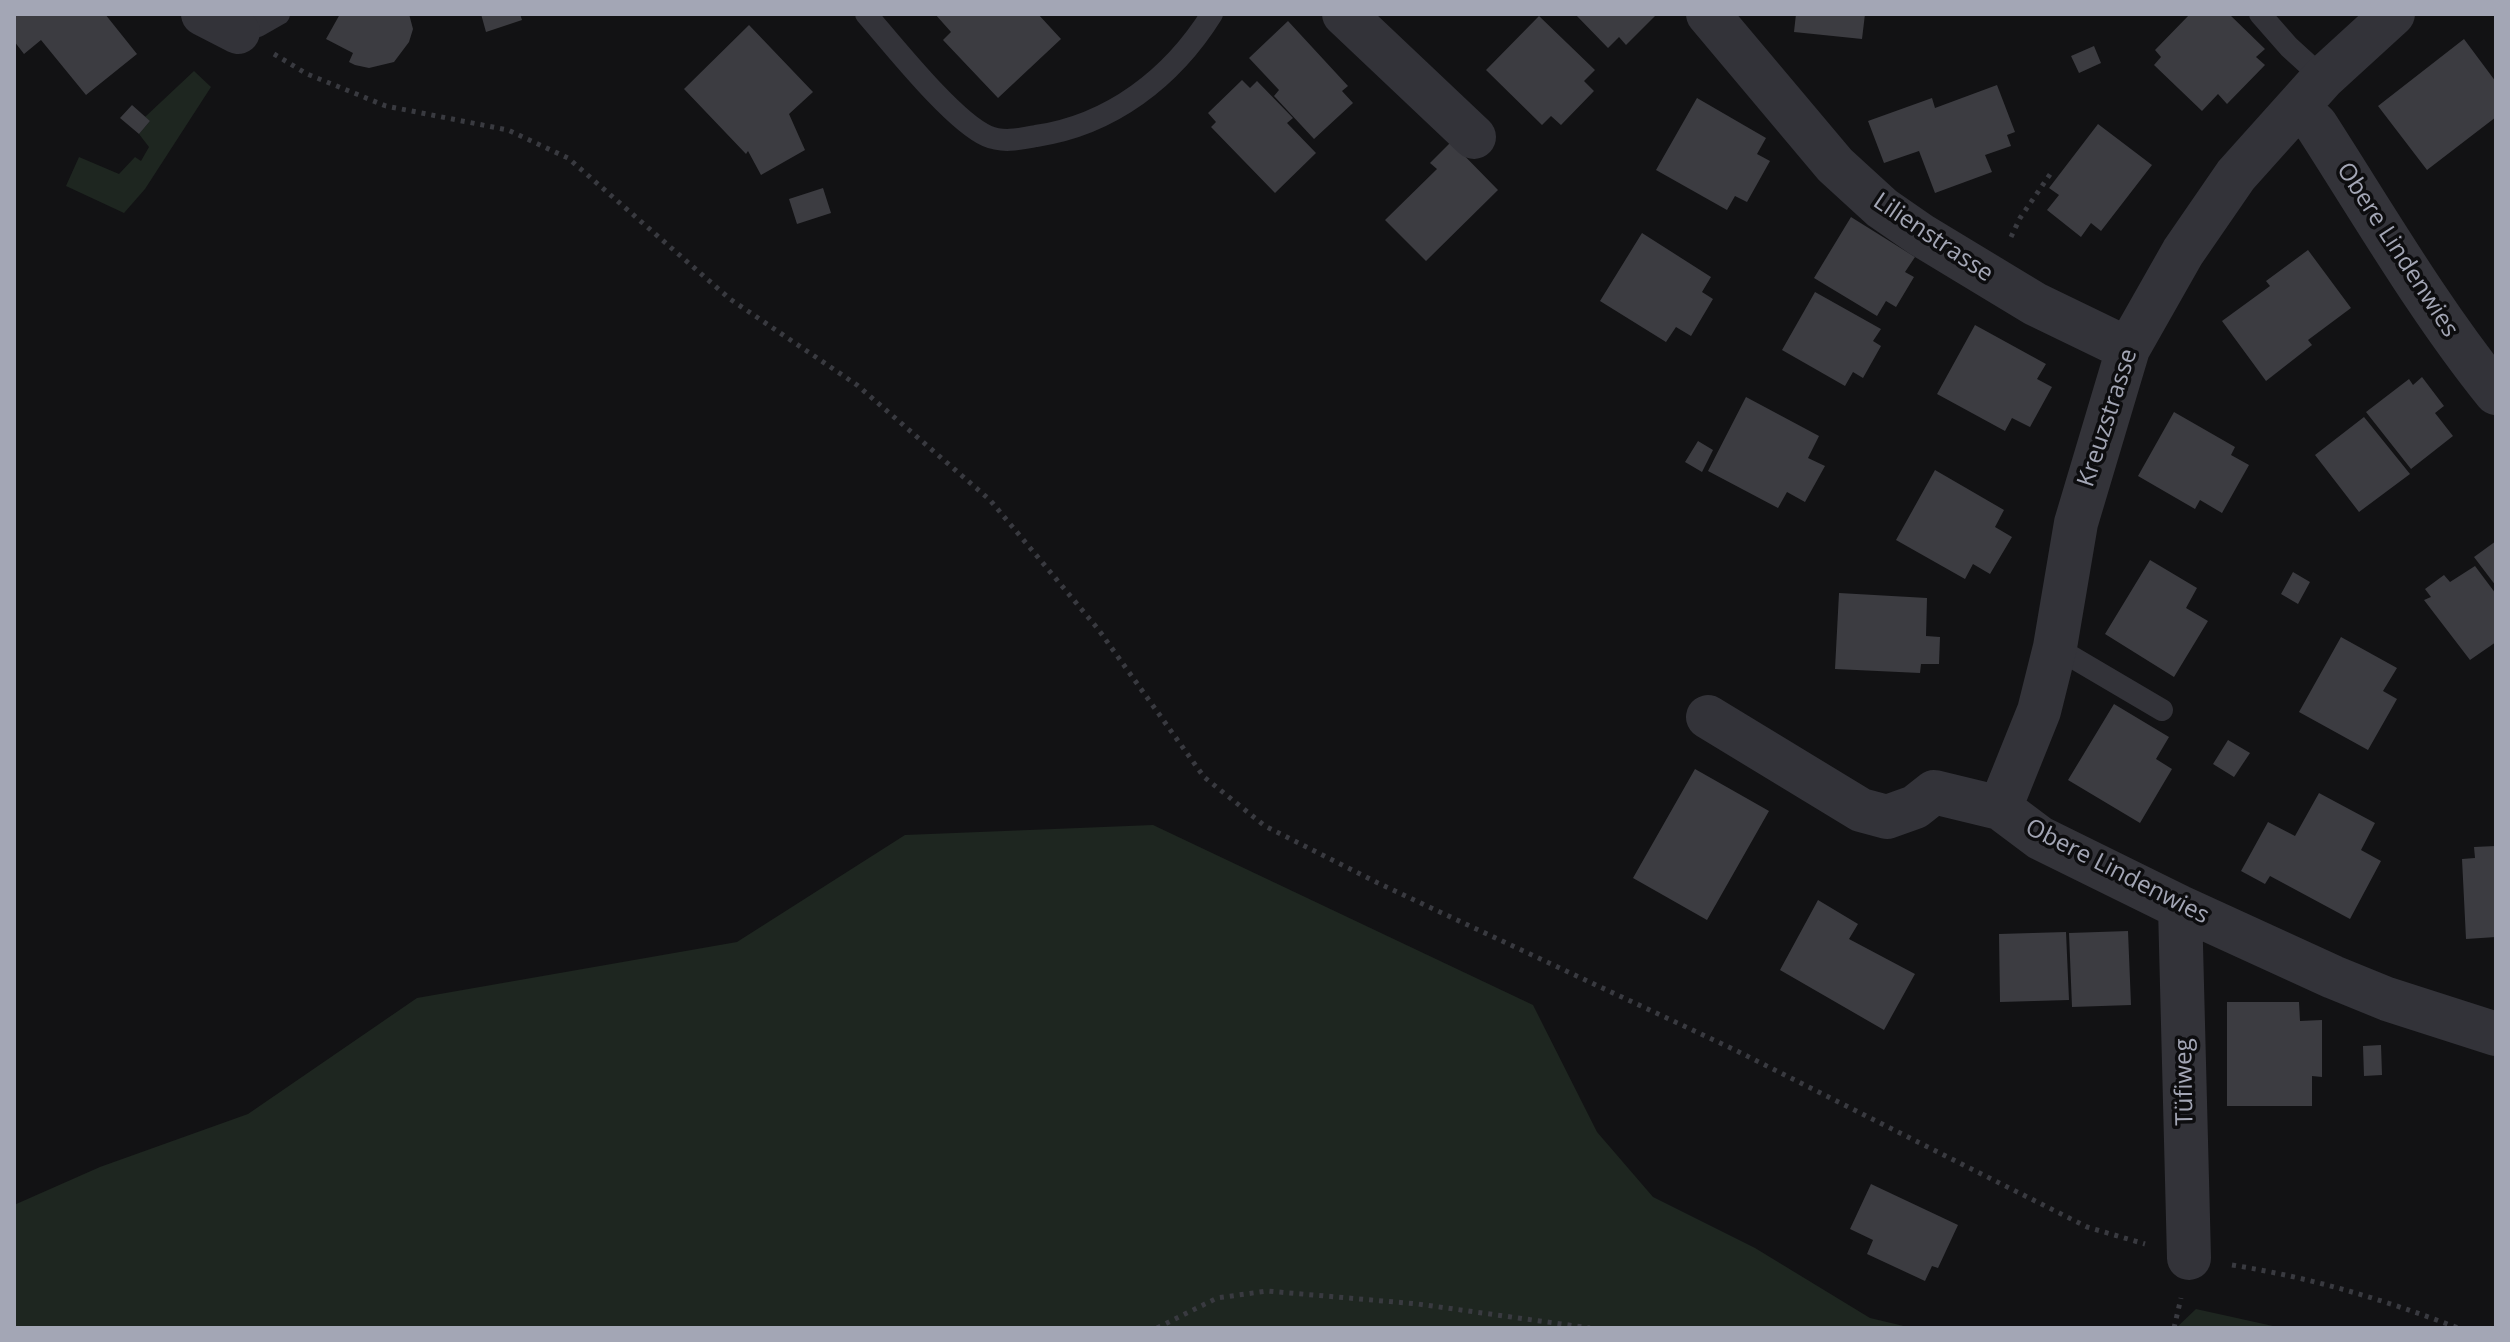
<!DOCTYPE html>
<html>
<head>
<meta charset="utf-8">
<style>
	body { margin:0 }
	#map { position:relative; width:2510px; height:1342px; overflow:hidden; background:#121214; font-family:"Open Sans",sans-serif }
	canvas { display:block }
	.frame { position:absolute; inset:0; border:16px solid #a3a6b5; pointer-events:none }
</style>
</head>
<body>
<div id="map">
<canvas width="2510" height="1342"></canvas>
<div class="frame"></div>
</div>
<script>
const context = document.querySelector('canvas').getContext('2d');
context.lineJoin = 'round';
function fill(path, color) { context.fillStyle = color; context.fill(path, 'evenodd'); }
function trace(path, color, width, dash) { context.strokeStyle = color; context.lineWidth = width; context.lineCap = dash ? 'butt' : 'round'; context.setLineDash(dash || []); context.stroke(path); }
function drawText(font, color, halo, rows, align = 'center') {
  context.font = font + ' "Open Sans",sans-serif'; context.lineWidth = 7; context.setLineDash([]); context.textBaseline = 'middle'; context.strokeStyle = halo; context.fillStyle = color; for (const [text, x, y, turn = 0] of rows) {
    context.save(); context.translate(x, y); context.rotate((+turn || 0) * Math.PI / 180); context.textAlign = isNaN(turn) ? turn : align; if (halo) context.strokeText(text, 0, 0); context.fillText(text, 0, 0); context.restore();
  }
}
fill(new Path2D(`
	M194,71L211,87L145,189L124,213L66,186L79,157L119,174L135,157L141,161L149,147L139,134L150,121L145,117Z
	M1153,825L1533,1005L1597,1132L1653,1197L1755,1248L1870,1318L1912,1328H14V1205L100,1167L248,1114L417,998L737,942L905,835Z
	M2196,1309L2282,1328H2176Z`), '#1e2620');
fill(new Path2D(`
	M14,14H105L137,54L86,95L41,40L24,54L14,41Z
	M340,14H409L413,29L409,42L394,62L369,68L355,65L349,62L353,53L326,39Z
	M481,14H520L522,20L486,32Z
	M935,14H1038L1061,39L998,98L943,40L951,32Z
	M1575,14H1657L1626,45L1619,37L1608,48Z
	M1796,14H1865L1862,39L1794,32Z
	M2190,14H2229L2265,49L2256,57L2265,65L2227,104L2218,94L2202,111L2154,65L2161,57L2155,50Z
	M1539,16L1595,70L1584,81L1594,91L1561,125L1551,116L1542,125L1486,70Z
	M1288,21L1348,86L1342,91L1353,103L1314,139L1274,96L1279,90L1249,58Z
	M749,25L813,92L789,114L805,150L761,175L748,151L746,154L684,89Z
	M2464,39L2496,82V117L2427,170L2378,106Z
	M2094,46L2101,63L2079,73L2071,56Z
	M1242,80L1250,88L1257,81L1293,118L1287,123L1316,153L1275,193L1211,127L1216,122L1208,113Z
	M1997,85L2015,132L2007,135L2011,146L1985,155L1992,172L1935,193L1919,151L1884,163L1868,121L1932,98L1935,108Z
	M1697,98L1766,138L1757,154L1770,161L1747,202L1735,196L1727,210L1656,170Z
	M132,105L150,121L139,134L120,118Z
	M2098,124L2152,165L2101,231L2091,223L2081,237L2047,210L2059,195L2049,188Z
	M1451,142L1498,190L1426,261L1385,220L1437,169L1430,163Z
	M823,188L831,213L797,224L789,199Z
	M1851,217L1915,257L1905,272L1914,277L1896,307L1886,301L1877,316L1814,278Z
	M1642,233L1711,277L1702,292L1713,299L1691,336L1676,327L1666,342L1600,301Z
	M2308,250L2351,308L2308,340L2312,345L2266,381L2222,321L2270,286L2266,281Z
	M1815,292L1881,329L1873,341L1881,346L1863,378L1853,372L1845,386L1782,350Z
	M1975,325L2046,364L2037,379L2052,387L2030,427L2012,418L2005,431L1937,394Z
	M2422,377L2444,406L2435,413L2453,436L2411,469L2366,412L2409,379L2413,385Z
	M1746,397L1819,436L1808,458L1825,466L1805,502L1787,492L1778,508L1708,471Z
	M2174,412L2235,447L2231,455L2249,465L2222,513L2200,500L2195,509L2138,476Z
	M2364,417L2410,474L2359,512L2315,455Z
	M1698,441L1713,450L1702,472L1685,462Z
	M1935,470L2004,510L1995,527L2012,537L1990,574L1973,564L1965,579L1896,540Z
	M2496,541V586L2474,557Z
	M2150,560L2197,588L2186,608L2208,621L2174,677L2105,634Z
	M2475,566L2496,594V642L2470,660L2424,600L2431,597L2425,589L2444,575L2450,582Z
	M2293,572L2310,582L2298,604L2281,594Z
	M1839,593L1927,598L1926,636L1940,637L1939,664H1921L1920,673L1835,669Z
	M2341,637L2397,668L2383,691L2397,699L2368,750L2299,712Z
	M2114,704L2169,737L2156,759L2172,769L2140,823L2068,780Z
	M2228,740L2250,753L2234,777L2213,764Z
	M1695,769L1769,811L1707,920L1633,878Z
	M2319,793L2375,823L2361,850L2381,861L2350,919L2270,876L2265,884L2241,871L2268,822L2295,836Z
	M2496,846V937L2466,939L2462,859L2475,858L2474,847Z
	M1818,900L1858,924L1849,939L1915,974L1884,1030L1780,970Z
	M2128,931L2131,1005L2072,1007L2069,933Z
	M2066,932L2069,1000L2000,1002L1999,934Z
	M2227,1002H2299L2300,1021L2322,1020V1077L2312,1076V1106H2227Z
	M2381,1045L2382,1075L2364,1076L2363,1046Z
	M1871,1184L1958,1225L1938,1268L1932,1266L1925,1281L1867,1254L1873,1240L1850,1229Z`), '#3c3c41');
trace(new Path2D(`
	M274,54L307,74L386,106L508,130L568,158L730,299L857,385L990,500L1098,629L1204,777L1265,826L1378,883L1733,1049L2087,1227L2145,1244
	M2011,237L2020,218L2053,170
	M2232,1265C2313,1278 2382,1299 2458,1328
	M1157,1328L1217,1298L1267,1291L1418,1304L1590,1328
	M2174,1328L2181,1298`), '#393a40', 5, [4, 6]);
trace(new Path2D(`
	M866,14C893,45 953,121 987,136C1003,143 1020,139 1036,136C1111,125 1172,78 1212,14
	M2260,14L2289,47L2323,78
	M238,32L258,26L279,14
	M2055,647L2162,710`), '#333339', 22);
trace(new Path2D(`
	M203,14L238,32
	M1344,14L1474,137
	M1708,14L1835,165L1882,208L1921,235L2035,304L2128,349
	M2297,107L2316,125C2374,215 2429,310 2496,393
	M1708,717L1861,810L1887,817L1915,807L1934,792L2000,808L2040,838L2180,907L2333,977L2387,999L2496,1034
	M2000,808L2039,711L2055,647L2076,523L2128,349L2183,252L2236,175L2323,78L2393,14
	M2180,907L2189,1258`), '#333339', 44);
drawText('24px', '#a3a6b5', '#0d0d0f', [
	["Lilienstrasse",1933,238,34],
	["Obere Lindenwies",2397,250,57],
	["Kreuzstrasse",2108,418,-72],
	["Obere Lindenwies",2117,872,27],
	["Tüfiweg",2185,1082,-91]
]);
</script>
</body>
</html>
